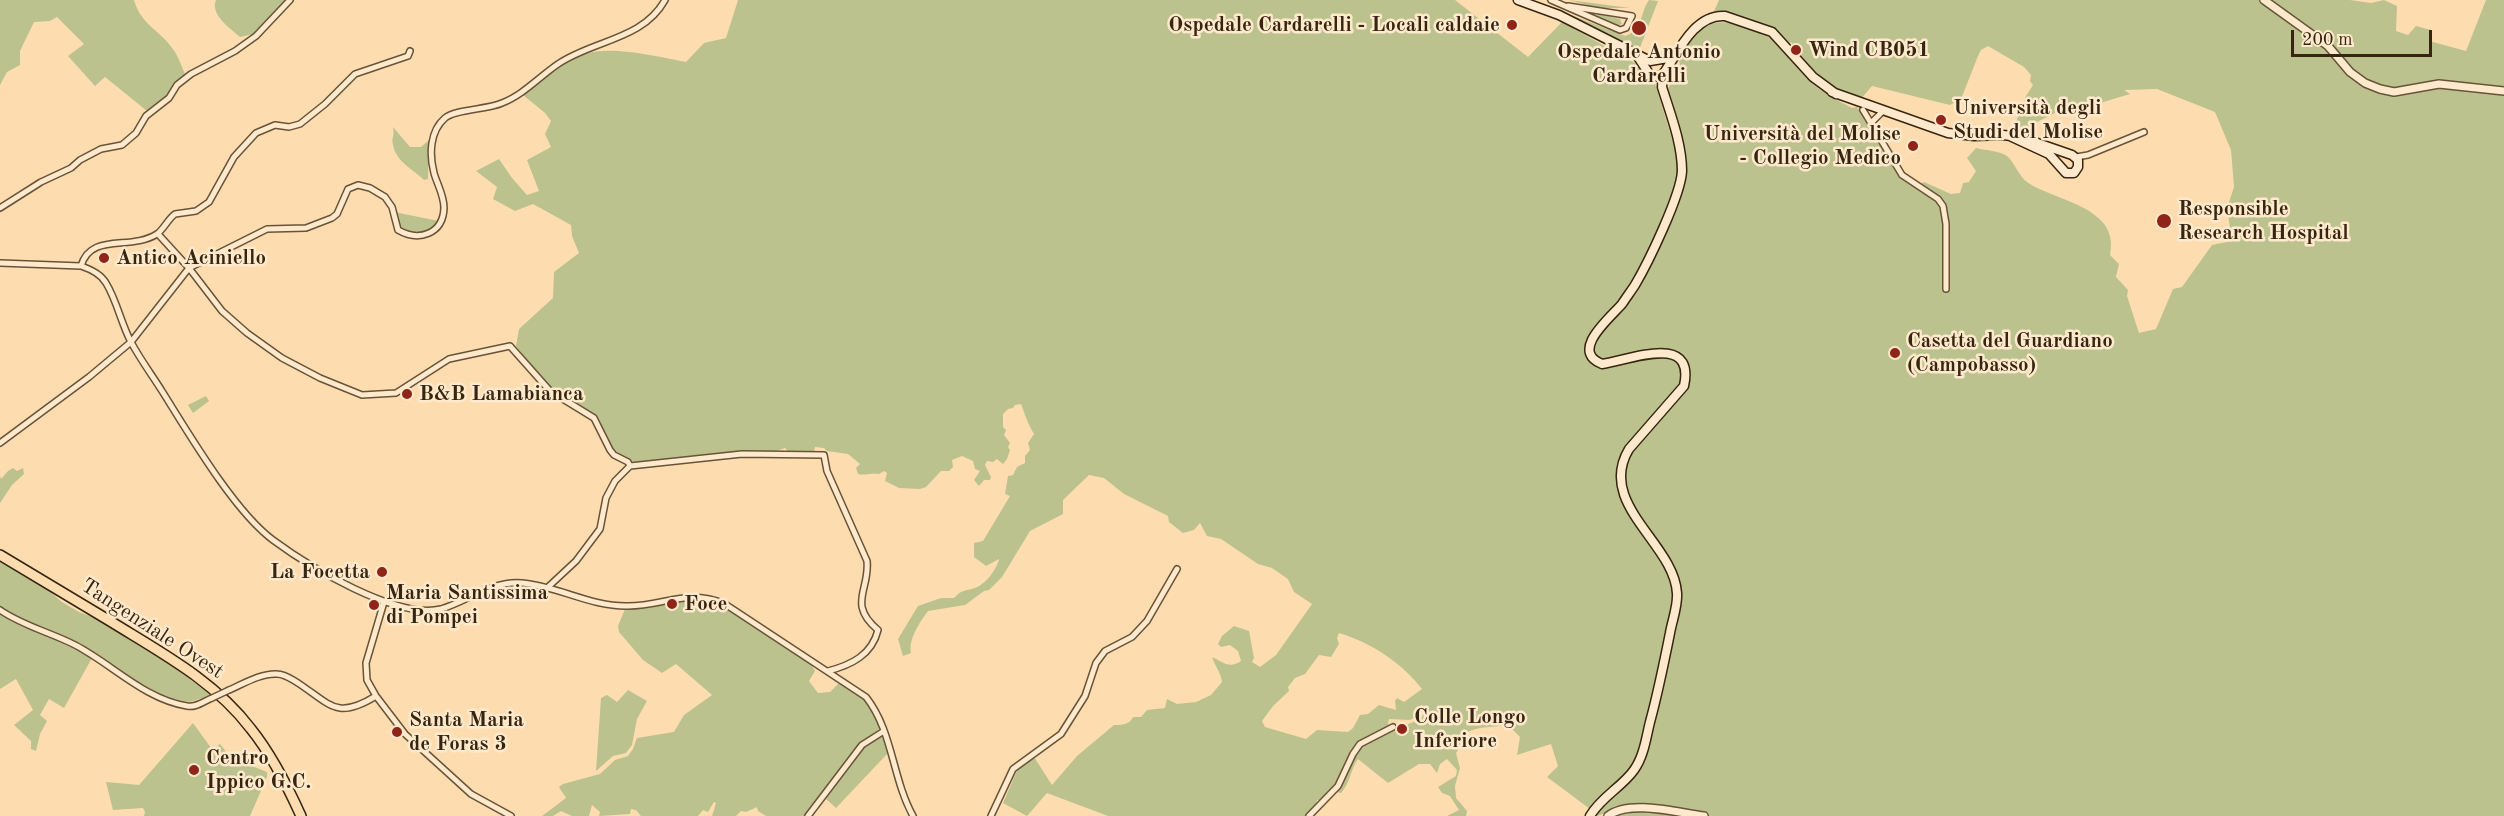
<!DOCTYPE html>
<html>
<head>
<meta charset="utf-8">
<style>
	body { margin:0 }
	#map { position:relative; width:2504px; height:816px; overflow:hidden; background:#fdddb0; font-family:"Old Standard TT",serif }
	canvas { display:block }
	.scale { position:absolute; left:2291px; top:30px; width:141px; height:27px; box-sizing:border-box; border:3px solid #362510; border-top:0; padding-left:8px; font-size:18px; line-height:21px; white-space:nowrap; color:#362510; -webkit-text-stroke:4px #fee9cc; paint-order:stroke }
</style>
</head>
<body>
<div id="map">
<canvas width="2504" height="816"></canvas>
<div class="scale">200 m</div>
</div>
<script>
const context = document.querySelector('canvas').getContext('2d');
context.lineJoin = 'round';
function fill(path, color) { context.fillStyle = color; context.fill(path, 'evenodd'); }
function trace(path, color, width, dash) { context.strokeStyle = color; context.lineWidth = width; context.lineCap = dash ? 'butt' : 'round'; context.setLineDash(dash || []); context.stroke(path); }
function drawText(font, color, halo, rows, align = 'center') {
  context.font = font + ' "Old Standard TT",serif'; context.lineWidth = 5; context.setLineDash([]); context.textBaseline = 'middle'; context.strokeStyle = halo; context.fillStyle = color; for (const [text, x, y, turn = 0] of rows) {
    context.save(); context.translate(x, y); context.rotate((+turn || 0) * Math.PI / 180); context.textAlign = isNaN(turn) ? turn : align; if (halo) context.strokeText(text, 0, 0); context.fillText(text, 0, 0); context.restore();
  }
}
fill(new Path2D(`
	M0,0H134C141,25 160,30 172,48C178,55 181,65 185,74L169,95L147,111L105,77L95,86L68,56L84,44L57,17L50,21L34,22L20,51V65L7,72L0,85Z
	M216,0H285L257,33L240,37C230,28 210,15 216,0Z
	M738,0H1455L1528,57L1562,22L1640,66L1655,83L1674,145H1680L1667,90L1680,66L1679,59C1699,28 1708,14 1746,27C1758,31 1768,35 1778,44C1793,57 1803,77 1819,89C1829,96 1841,102 1852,108L1857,107L1898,171L1914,187L1924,182L1951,194L1960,193L1963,183L1969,182L1976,171L1967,158L1976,148C1984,150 2000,151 2007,156C2015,163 2018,175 2027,182C2053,201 2121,206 2110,255L2119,264L2116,277L2128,290L2127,296L2139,333L2156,329L2173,289L2182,287L2212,245L2232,241L2227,208L2234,187L2231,150L2215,112L2157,89L2124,90L2130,94L2080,109L2068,107L2061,110L2021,130L2014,127L2026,96L2033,85L2030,81L2031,75L2024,67L1988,46L1981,50L1978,56L1961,99L1950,105L1872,86L1860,100L1836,91L1816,76L1791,42L1788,43C1769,21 1742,16 1714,11L1719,0H2350L2371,3L2384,0L2397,6L2396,31L2408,35L2416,26L2431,30L2429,41L2466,51L2486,0H2504V816H1710C1684,810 1646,800 1619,805C1608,807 1607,816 1593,816L1590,809L1547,777L1558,766L1551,744L1517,755L1520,737L1508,725C1497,727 1472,726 1464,735C1460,740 1461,747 1456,753L1460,768L1455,786L1456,798L1467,811L1466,816H1447L1459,810L1450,796L1442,793L1438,787L1456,776L1457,770L1447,759L1440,764L1437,773L1430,764H1419L1388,783L1358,759C1350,770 1351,782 1341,793L1332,791L1321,800H1317L1316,805L1305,816H1108L1047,793L1027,816L1003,803L1019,766L1034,757L1052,785L1077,756L1114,725C1122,725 1129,725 1133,717H1141L1147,710L1165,708L1167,699L1177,704L1196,702L1211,695L1222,682C1221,673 1215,666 1212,657C1223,662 1229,669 1241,661L1238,651L1230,645L1221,647L1218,644L1222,636L1234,626L1249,631L1254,658L1252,662L1260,667L1276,655L1312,604L1294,592L1288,579L1272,568L1258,564L1221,539L1207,536L1200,523L1194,530L1183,533L1169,522L1168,516L1124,494L1104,478L1089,475L1063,500V514L1030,531L1002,577L989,590L984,591L965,605L928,611C920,622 908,639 911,653L903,656L898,639L918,606L941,598H954C961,590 965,591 975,588C985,585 997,569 999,559L986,566L974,557V543L983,541L1010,496L1005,494L1008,476L1013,475L1017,467L1025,463V456L1030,450L1028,443L1034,434C1029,426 1025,415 1021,404L1015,405L1013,408L1008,409L1003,414V427L1006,430L1004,435L1010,443L1008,447L1010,450L1007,459L1003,464L997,459L993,462L987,461L985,465L991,477L990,480H984L979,486L974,480L980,471L975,469L973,461L962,456L952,460L953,467L949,471H941L926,487L920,489L899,488L885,481L887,473L884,471L879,474C871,472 866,476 858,474L856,468L860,464L848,454L827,451L824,448L815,447L814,452L790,454L785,448L777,451L636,463L621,456L610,445L599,419L551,390L516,346L519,329L553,298L554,272L579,253L572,236L571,225L533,204L515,211L493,199L497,187L476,171L499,159L512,178L527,195L539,191L527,160L551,147L545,134L551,121L545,113L523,95C543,81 562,62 585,54C610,45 660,57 686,62L704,43L726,38ZM1339,633C1372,643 1402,663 1422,689L1404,702L1397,698L1395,701L1396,710L1379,705L1368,714L1360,715L1353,728L1348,732L1317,730L1306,739L1265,727L1262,721L1273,706L1289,691L1288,687L1295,678L1305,674L1319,655L1331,657L1339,644L1337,638ZM1421,712H1423V715L1418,720L1392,731L1388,723L1389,719L1409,720L1419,717Z
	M1569,0L1630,8H1598Z
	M1649,0L1658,1L1638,53L1571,15L1625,36C1644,30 1639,14 1649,0Z
	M1597,14L1620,19L1622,24L1617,26L1596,17Z
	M393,127L410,147H421L429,140L428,179L424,180C413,169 396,162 393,145C391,138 395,136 393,127Z
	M394,212L439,221C432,234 407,241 398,226C396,222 395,216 394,212Z
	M206,396L209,401L193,413L188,405Z
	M13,468L17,471L23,468L24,474L12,485L0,503V476L1,479L8,471Z
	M0,561L49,591L62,602L79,612L98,619L163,659L211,695L190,702L166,698L148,690L109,664L0,608Z
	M698,599L724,605L811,664L815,671L809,681L818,693L830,692L840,682C857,693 878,707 879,729L860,745L805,816H766L758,811L757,807L746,812L741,811L736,816H712L716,803L714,802L708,812L703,810L698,816H641L636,810L631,809L630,814L599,816L600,812L592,805L589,816H572L561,811L553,816H542L566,798L559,787L563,784L600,774L615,760L628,756L633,749L637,738L674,732L684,715L712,695L676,664L662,673L643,660L619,632L618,626L625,609Z
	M0,612L92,658L64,708L49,699L40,715L47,721L40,734L36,751L31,749V741L14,725L33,710L16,679L0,689Z
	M628,690L647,701L637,719L632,745L626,753L613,756L596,771L601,698L607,695L617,702Z
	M193,723L222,763L225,762L216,747L220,744L236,764L252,766L267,772V777L250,816H144L145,812L143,808L113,810L106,782L139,785Z
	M882,736L888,753L836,808L826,799C838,782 862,740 882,736Z
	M1633,809L1679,816H1613Z`), '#bcc28e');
const minor = new Path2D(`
	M1551,0L1620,30L1626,28L1632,16L1568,6
	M1863,110L1902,175L1938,199L1943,206L1946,224V289
	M1871,123L1882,112
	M2076,157L2088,155L2144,132
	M0,208L41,182L71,168L80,160L101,149L122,145L136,133L146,116L169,98L177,85L191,74L235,51L256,36L290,0
	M158,234L189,268L222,311L247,333L282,358L320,378L362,395L396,393L449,359L510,346L550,391L594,418L610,450L614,455L628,462L630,466
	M0,263L81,266C90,269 101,274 106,283C117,301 121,323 131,342C140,359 152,375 162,391C189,434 234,511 273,540C308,566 397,620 441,609C468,601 493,580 522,583C558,586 591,607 628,606C665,606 686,588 725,604L866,697C893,731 892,778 913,816
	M81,266C91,232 130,251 157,234C164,229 168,219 175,214L196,211L209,202L234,157L256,133L275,125L289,127L300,124L325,104L355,74L408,56L410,51
	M0,443L89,377L131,342L189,268L267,229L306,228L332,218L337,214L348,189L358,185L370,188L385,197L392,207L398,230C419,242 443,234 444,208C444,195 437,184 434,173C429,154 430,131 445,118C456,109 486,110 502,103C523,95 539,77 558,64C593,40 643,40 665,0
	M547,588L576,561L600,529L606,498L615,481L630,466L742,454L824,455L827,471L867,561C870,590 847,604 878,630C872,655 851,665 828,671
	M384,602L366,663L367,680L376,696L405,734L471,794L511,816
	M0,610C23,626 50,632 75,645C112,664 144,699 187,706C196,708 204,701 212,698
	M229,690C243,684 261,673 277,674C285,674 291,679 298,683C331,705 337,720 376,696
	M808,816L862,745L884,731
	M991,816L1013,769L1061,734L1085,696L1096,663L1105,651L1132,637L1147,621L1177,569
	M1309,816L1338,786L1353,754L1360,744L1393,727`);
const tertiary = new Path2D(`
	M2264,0L2328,46L2350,72L2365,83L2380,89L2394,92L2439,84L2504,91
	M1608,816C1629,799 1679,813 1704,816`);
const secondary = new Path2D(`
	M1518,0L1559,15L1650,61L1674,57
	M1638,57L1650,75L1660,77C1665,73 1667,67 1671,62C1683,42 1699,14 1725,16L1772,32L1813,77L1836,94
	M1832,92L1948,133L1974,136L2003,135L2020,137L2072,155L2078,160V167L2074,173H2066L2049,154L2010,136
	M1590,816C1601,797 1622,787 1634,770C1644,756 1646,738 1650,722C1658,693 1664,663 1670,633C1672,621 1678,606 1677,593C1674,543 1596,504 1629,449L1684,386C1696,331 1627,361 1602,364C1569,351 1610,318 1622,304C1626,298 1631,291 1635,285C1648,263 1681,195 1682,171C1682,143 1670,113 1662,87L1663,75`);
const primary = new Path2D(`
	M0,555C37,577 73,599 110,621C160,652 215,681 251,729C272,755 287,785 301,816`);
trace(minor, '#685338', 8);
trace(tertiary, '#685338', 10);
trace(secondary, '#362510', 11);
trace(primary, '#362510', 12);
trace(minor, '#fee9cc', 5);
trace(tertiary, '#fee9cc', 7);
trace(secondary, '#fee9cc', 8);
trace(primary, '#fdddb0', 9);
const minorBridge = new Path2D(`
	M212,698L229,690`);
trace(minorBridge, '#685338', 8, []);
trace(minorBridge, '#fee9cc', 5);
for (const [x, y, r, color] of [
	[1512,25,6,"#8f2418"],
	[1639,28,8,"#8f2418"],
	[1796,50,6,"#8f2418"],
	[1941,120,6,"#8f2418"],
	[1913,146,6,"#8f2418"],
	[2164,221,8,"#8f2418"],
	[104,258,6,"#8f2418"],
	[1895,353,6,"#8f2418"],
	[407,394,6,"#8f2418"],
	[382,572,6,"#8f2418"],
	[672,604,6,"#8f2418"],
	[374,605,6,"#8f2418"],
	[1402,729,6,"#8f2418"],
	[397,732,6,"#8f2418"],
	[194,770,6,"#8f2418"]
]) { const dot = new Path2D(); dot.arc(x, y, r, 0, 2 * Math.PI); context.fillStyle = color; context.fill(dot); trace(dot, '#fee9cc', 2); }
drawText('bold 21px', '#362510', '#fee9cc', [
	["Ospedale Cardarelli - Locali caldaie",1500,25,"right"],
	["Wind CB051",1808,50],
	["Ospedale Antonio",1639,52,"center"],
	["Cardarelli",1639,76,"center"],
	["Università degli",1953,108],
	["Studi del Molise",1953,132],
	["Università del Molise",1901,134,"right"],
	["- Collegio Medico",1901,158,"right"],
	["Responsible",2178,209],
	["Research Hospital",2178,233],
	["Antico Aciniello",116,258],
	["Casetta del Guardiano",1907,341],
	["(Campobasso)",1907,365],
	["B&B Lamabianca",419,394],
	["La Focetta",370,572,"right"],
	["Maria Santissima",386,593],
	["di Pompei",386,617],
	["Foce",684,604],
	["Colle Longo",1414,717],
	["Inferiore",1414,741],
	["Santa Maria",409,720],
	["de Foras 3",409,744],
	["Centro",206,758],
	["Ippico G.C.",206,782]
], 'left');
drawText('21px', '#362510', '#fee9cc', [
	["Tangenziale Ovest",152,629,33]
]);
</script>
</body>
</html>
